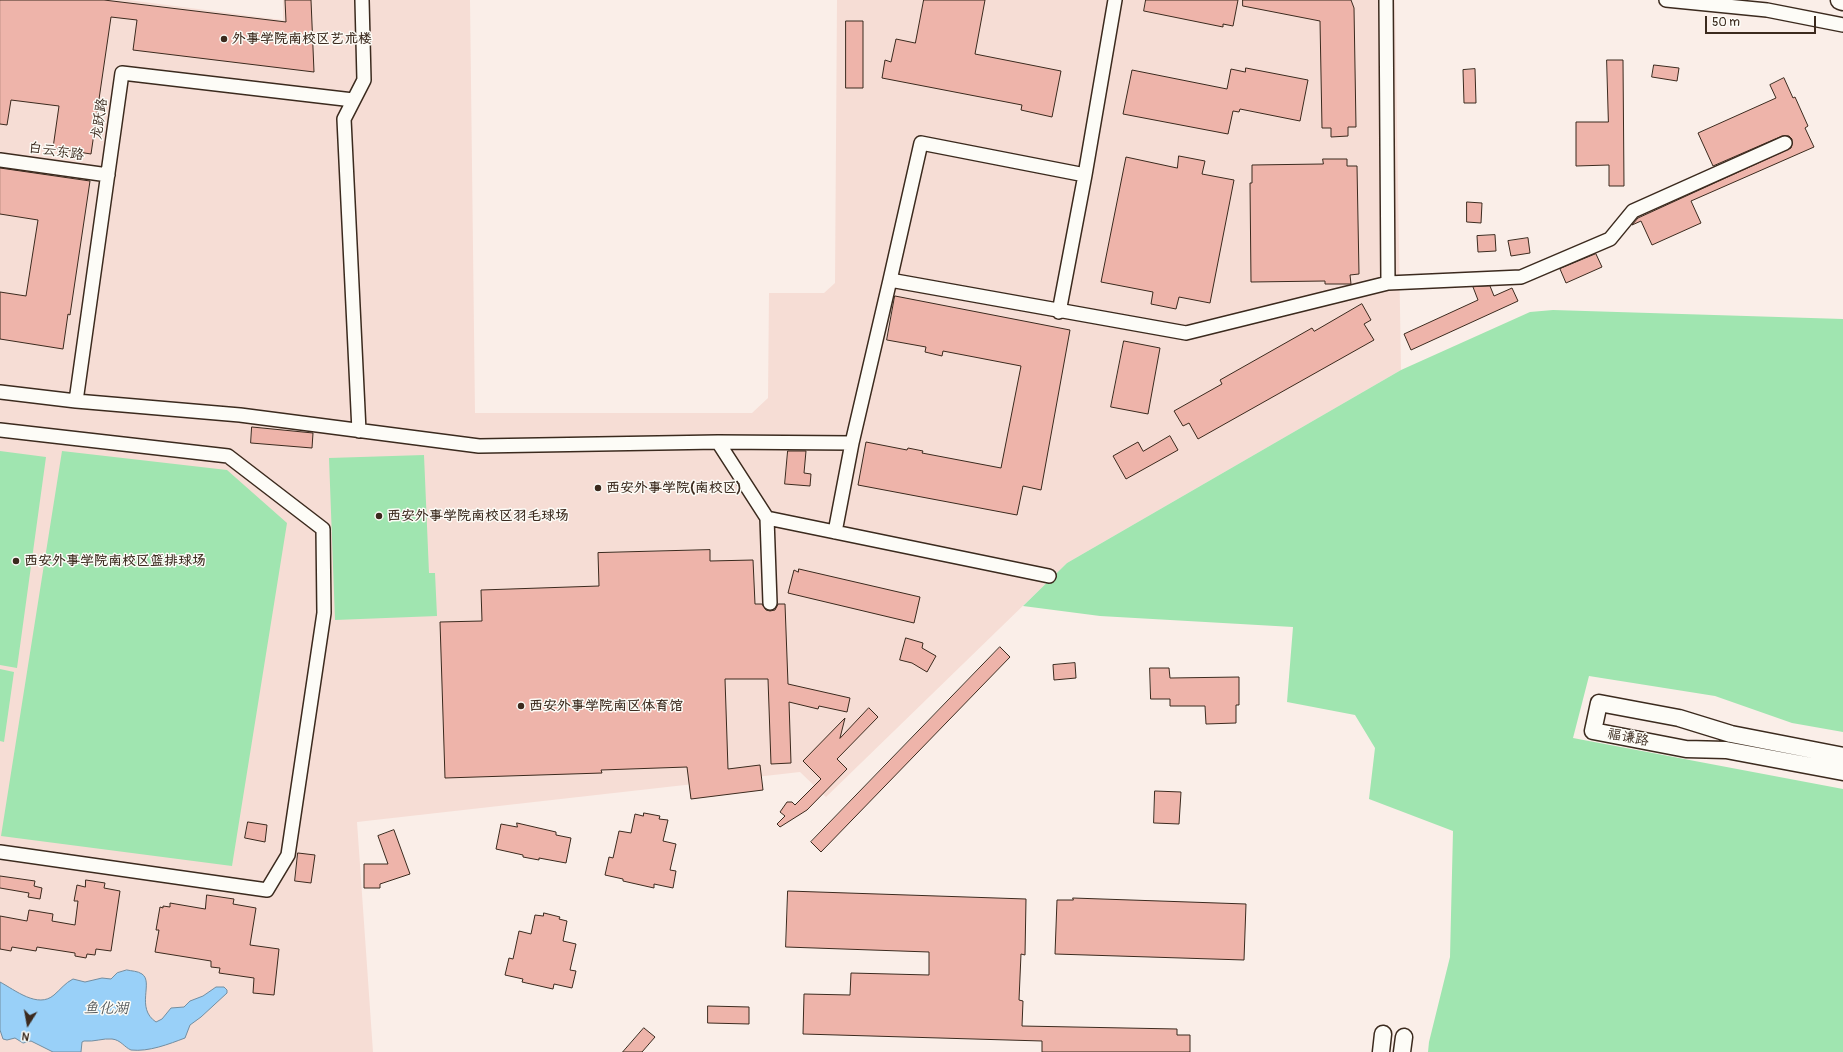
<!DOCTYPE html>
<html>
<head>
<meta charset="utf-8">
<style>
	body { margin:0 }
	#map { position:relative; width:1843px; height:1052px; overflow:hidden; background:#faeee8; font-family:Pangolin,sans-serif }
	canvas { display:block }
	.north { position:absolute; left:8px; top:1004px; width:40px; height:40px; -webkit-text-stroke:3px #fdfcf7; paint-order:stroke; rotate:191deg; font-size:11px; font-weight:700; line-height:16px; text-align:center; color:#3b2a1e }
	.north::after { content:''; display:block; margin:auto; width:14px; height:18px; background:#3b2a1e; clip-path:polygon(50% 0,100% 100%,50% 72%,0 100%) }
	.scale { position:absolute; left:1705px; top:16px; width:111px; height:18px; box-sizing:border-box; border:2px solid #3b2a1e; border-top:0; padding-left:5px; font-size:12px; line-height:14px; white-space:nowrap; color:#3b2a1e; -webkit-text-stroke:3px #fdfcf7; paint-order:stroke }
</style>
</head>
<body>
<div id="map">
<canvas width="1843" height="1052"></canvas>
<div class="north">N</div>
<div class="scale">50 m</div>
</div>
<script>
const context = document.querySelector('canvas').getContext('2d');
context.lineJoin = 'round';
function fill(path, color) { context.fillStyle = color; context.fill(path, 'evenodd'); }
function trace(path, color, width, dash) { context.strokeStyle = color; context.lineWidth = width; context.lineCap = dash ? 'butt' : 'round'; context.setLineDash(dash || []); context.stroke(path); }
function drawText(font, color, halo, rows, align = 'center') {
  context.font = font + ' Pangolin,"LXGW WenKai TC",sans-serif'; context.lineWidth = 3; context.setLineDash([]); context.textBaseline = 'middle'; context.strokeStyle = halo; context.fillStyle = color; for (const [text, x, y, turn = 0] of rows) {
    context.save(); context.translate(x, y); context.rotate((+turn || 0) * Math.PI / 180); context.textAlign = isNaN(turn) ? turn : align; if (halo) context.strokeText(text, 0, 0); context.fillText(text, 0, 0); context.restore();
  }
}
fill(new Path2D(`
	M0,0H128L283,20V0H470L475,413H752L768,398L769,293H824L835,283L837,0H1395L1401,370L1067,563L826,797L800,772L357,822L373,1052H0Z`), '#f6ddd5');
fill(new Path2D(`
	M1553,310L1843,319V732L1792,723L1715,696L1589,676L1573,738L1843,789V1052H1428L1429,1042L1450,957L1453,831L1369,799L1375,748L1355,715L1287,702L1293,627L1100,616L1023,606L1067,563L1401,370L1530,312Z
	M0,451L46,457L17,668L0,665Z
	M62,451L227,470L287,523L232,866L1,836Z
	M424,455L429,573H435L437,616L335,620L329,458Z
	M0,669L14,672L4,742L0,741Z`), '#a0e5b0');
const water = new Path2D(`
	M127,970C131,971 138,971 142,974C154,982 135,1008 156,1022L162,1019L171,1008L184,1007L190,1001L203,996L216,987H224L227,990V993L201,1017L190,1025L185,1038C169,1044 149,1052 131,1050C124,1047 121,1040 112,1039C103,1038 95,1042 84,1041L82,1042L81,1052H53L31,1041L23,1043L15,1038L7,1040L3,1039L0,1030V982C15,990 38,1009 54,995C61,989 65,983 73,979L85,982L102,978L111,979L117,973Z`);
fill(water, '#99d0f8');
trace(water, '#738ea1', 1);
const building = new Path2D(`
	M0,0H104L286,22L285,0H311L314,72L133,50L137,20L111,17L91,154L53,148L59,106L11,100L7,125L0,124Z
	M924,0H985L975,54L1061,71L1052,117L1021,110L1022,105L882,78L885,60L891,62L896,39L915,43Z
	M1146,0H1238L1233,26L1223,24V27L1144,11Z
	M1243,0H1351L1354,8L1356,127H1348V136L1331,137V128H1322L1320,21L1243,6Z
	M846,21H863V88H846Z
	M1607,60H1623L1624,186H1609V165L1576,166V122H1608Z
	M1654,65L1679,68L1677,81L1652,77Z
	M1246,68L1308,80L1300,121L1240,109L1239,112L1233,111L1228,134L1123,114L1132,70L1227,89L1231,69L1245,72Z
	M1475,69L1476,103H1464L1463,70Z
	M1784,78L1793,98L1795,97L1808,126L1805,128L1814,147L1691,201L1701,223L1652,245L1641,221L1632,225L1638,218L1791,148L1792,139L1789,136H1782L1713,166L1698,133L1776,98L1770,85Z
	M1179,156L1205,161L1202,174L1234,180L1210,303L1179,297L1176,309L1151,304L1153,292L1101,282L1126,157L1177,168Z
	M1323,159H1347V166H1357L1359,274L1350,275L1351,284H1325V281L1251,282L1250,183H1252V165L1323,164Z
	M0,168L90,181L70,315L68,314L63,349L0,339V292L26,296L38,220L0,214Z
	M1467,202L1482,203L1481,223L1467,222Z
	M1495,235L1496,251L1478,252L1477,236Z
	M1528,238L1530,253L1511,256L1508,241Z
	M1596,254L1602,267L1566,283L1560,269Z
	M1490,286L1494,296L1512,288L1518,301L1411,350L1404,334L1478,300L1473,287Z
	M895,296L1070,330L1041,490L1023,486L1017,515L858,485L866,442L907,450L908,448L923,451L922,453L1001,468L1021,366L943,351L942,356L925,352L926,347L887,340Z
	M1362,304L1371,320L1364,324L1374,340L1198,439L1189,423L1183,426L1174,411L1222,384L1220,380L1312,328L1314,331Z
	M1124,341L1160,348L1148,414L1111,407Z
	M252,427L313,433L312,448L251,443Z
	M1170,436L1178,450L1126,479L1113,456L1138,442L1143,451Z
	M788,451H806L804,473L811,474L810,486L785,484Z
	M710,550V561L753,560L755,604H762L766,610L770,611L775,610L778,604H785L788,684L850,698L847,712L819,706L818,709L789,702L791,763L771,764L768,679H725L728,769L760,765L763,790L691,799L687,767L601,770L602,773L445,778L440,622L482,621L481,590L599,586L598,553Z
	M799,569L920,597L914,623L788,593L794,570L798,572Z
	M906,638L923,643L922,648L936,656L927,672L912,663L900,660Z
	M1000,647L1010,657L821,852L811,842Z
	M1075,663L1076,678L1054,680L1053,665Z
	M1150,668H1169L1170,678L1239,677V705H1236V723L1206,724L1205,706H1170V699H1151Z
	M869,708L878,717L837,759L847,769L807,810L780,827L777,824L785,816L780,812L787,802H792L795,805L821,779L803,761L845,718L840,738Z
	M1155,791L1181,792L1179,824L1154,823Z
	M644,813L660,816L659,819L668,820L663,841L676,844L670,870L676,871L673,888L654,884V888L623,881V879L605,875L609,857L613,858L619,831L631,833L635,814L643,816Z
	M248,822L267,825L265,842L245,838Z
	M517,823L556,832V835L571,838L566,863L539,858V860L523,857V855L496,849L501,824L517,827Z
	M394,830L410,874L380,884V888H364V864H388L378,836Z
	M298,853L315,855L311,883L295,881Z
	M0,876L35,881L34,886L42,888L40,899L28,897L29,893L0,888Z
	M86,880L105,883L104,888L120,891L111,951L96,949L95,955L87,954L86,958L75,956V953L37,947L36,951L12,947L11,951L0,949V916L27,921L29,910L53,914L52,921L75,925L78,901H74L77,885L85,887Z
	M788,891L1026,899L1025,955L1021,954L1019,1000L1023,1001L1022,1026L1177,1029V1035H1190V1052H1042V1041L803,1034L804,994L850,995L851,973L929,975V952L786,947Z
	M207,895L234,899L233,904L256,908L250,945L279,949L274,995L253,993L254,978L219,973L220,968L211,967V961L155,952L159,930H156L160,907L163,908V906L170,907V903L205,909Z
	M1073,898L1246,904L1244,960L1055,954L1057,900H1073Z
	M544,913L560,917L559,919L567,921L563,941L576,944L570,970L576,971L572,988L554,984L553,989L522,982L523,979L505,975L509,958L513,959L519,931L531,934L535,915L543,916Z
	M708,1006L749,1007V1024L708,1023Z
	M644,1028L655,1037L642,1052H623Z`);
fill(building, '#eeb4aa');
trace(building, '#3b2a1e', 1);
const minor = new Path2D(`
	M1386,0L1388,283
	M1666,0L1767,10L1843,25
	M0,160L108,175
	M890,280L921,143L1085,175
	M1059,312L1085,175L1115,0
	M0,392L76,401L240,415L479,446L718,442L852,443
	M76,401L122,73L353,100
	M0,430L228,456L323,529L324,613L288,855L267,890L0,852
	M359,431L344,119L364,80L362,0
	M718,442L767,518L770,603
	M767,518L1049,576
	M835,532L852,443L890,280L1186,333L1388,283L1521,277L1610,239L1633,211L1785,143`);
const tertiary = new Path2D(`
	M1843,756L1731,734L1679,718L1599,703L1593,731L1686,749L1726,750L1843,772
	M1381,1052L1383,1034
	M1402,1052L1404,1037`);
const secondary = new Path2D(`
	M1840,0L1843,1`);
trace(minor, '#3b2a1e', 16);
trace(tertiary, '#3b2a1e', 19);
trace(secondary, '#3b2a1e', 21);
trace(minor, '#fdfcf7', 13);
trace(tertiary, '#fdfcf7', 16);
trace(secondary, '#fdfcf7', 18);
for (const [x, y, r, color] of [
	[224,39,4,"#3b2a1e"],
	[598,488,4,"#3b2a1e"],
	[379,516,4,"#3b2a1e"],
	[16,561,4,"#3b2a1e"],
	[521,706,4,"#3b2a1e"]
]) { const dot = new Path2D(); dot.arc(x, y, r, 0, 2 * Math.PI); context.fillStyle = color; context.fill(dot); trace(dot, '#fdfcf7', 1.5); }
drawText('bold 14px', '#3b2a1e', '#fdfcf7', [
	["外事学院南校区艺术楼",232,39],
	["西安外事学院(南校区)",606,488],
	["西安外事学院南校区羽毛球场",387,516],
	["西安外事学院南校区篮排球场",24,561],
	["西安外事学院南区体育馆",529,706]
], 'left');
drawText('14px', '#3b2a1e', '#fdfcf7', [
	["龙跃路",100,119,-82],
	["白云东路",56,152,8],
	["福谦路",1628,738,11]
]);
drawText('italic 15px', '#575c5f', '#fdfcf7', [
	["鱼化湖",106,1009]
]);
</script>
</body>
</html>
